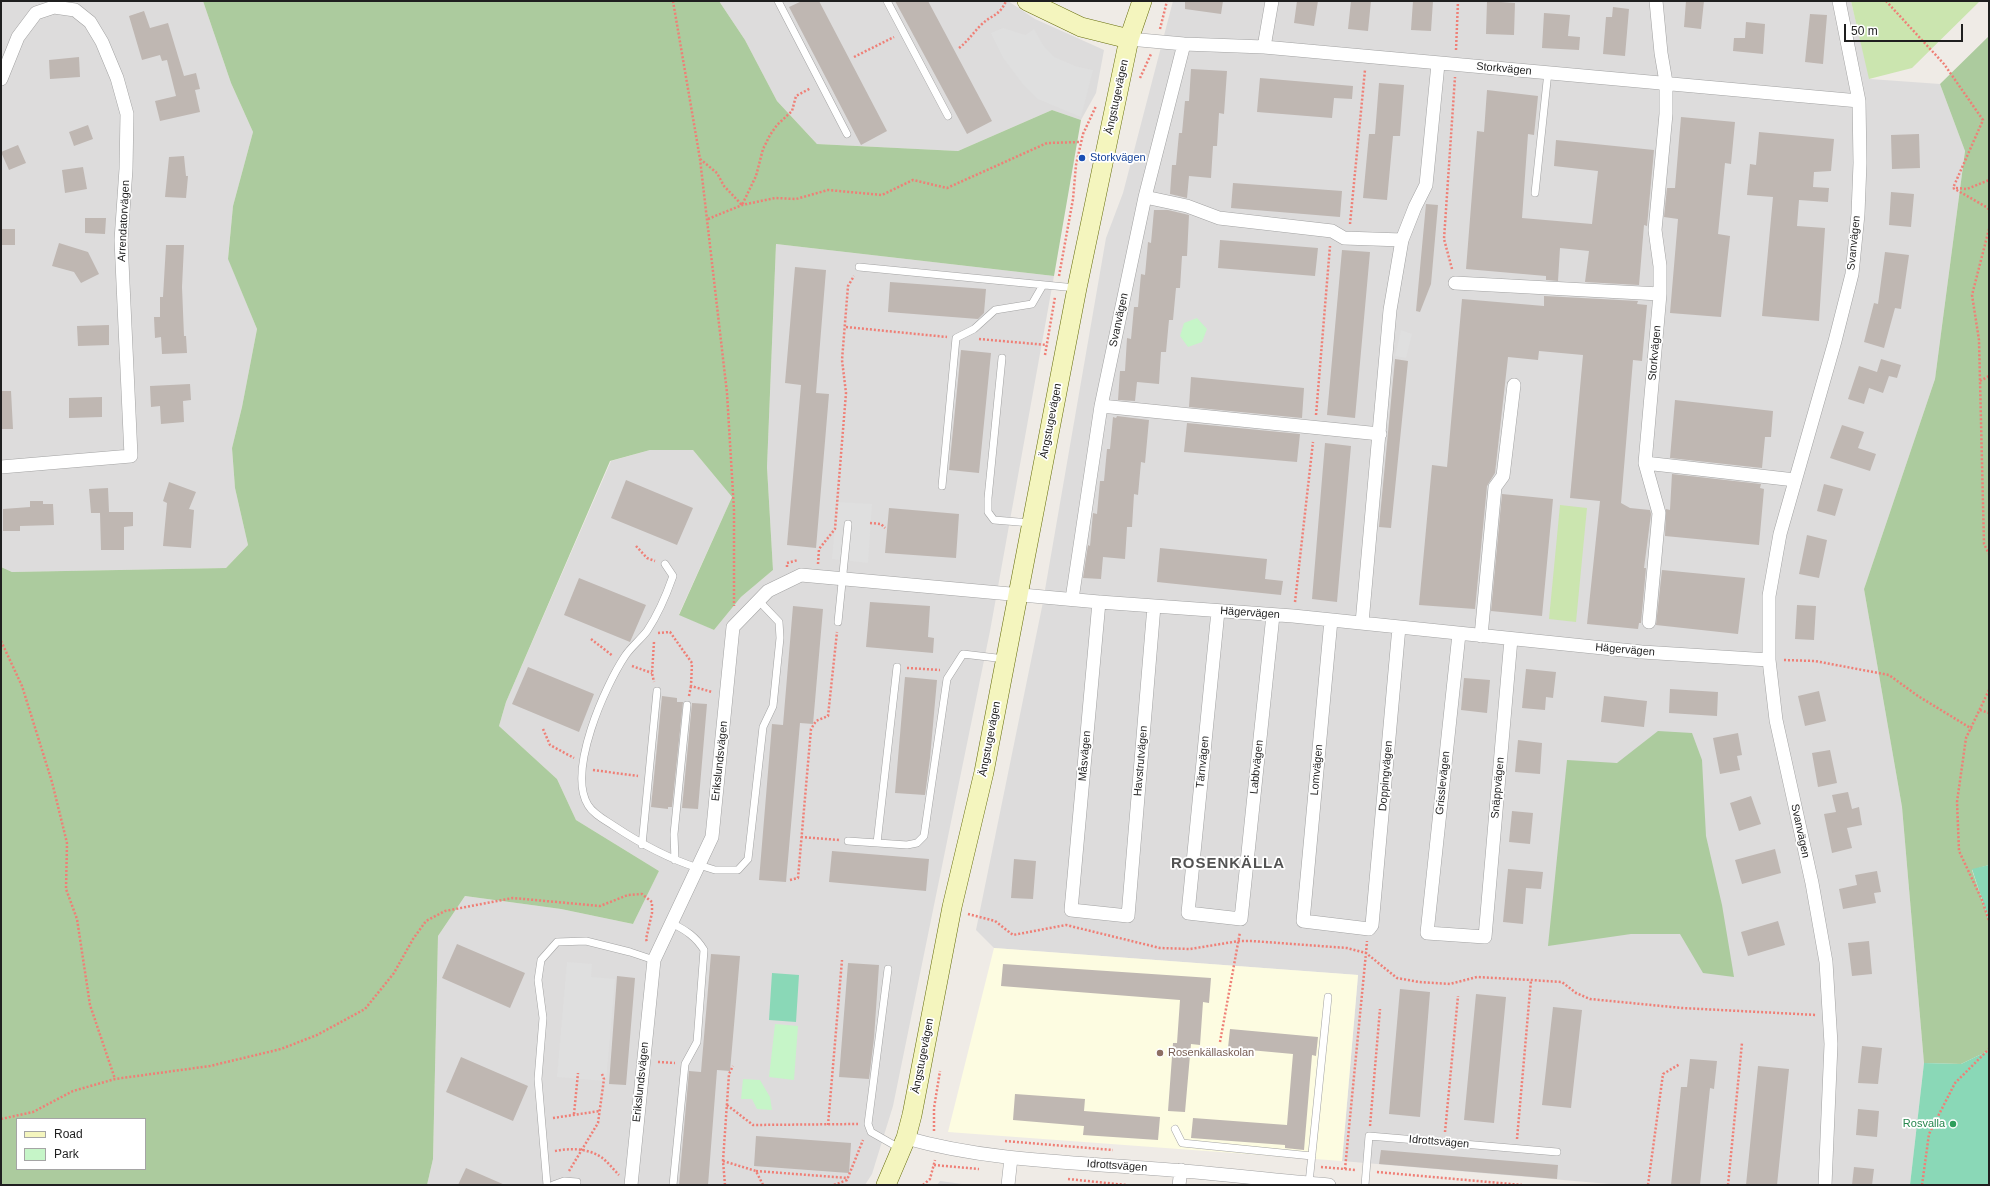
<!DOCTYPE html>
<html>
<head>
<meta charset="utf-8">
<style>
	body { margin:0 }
	#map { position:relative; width:1990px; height:1186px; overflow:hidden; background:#efebe6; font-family:Arial,sans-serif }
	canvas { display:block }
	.frame { position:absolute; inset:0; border:2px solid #1f1f1f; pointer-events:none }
	.legend { position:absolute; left:16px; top:1118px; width:130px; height:52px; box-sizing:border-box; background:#fff; border:1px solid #a5a5a5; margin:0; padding:5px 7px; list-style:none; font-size:12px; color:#1f1f1f }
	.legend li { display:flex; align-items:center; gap:8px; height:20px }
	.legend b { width:20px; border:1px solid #a5a5a5 }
	.scale { position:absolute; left:1844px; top:24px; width:119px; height:18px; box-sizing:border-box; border:2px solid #1f1f1f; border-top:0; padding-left:5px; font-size:12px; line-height:14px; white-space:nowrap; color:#1f1f1f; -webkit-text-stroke:3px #fff; paint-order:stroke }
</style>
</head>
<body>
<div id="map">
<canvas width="1990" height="1186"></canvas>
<div class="frame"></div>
<ul class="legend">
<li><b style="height:5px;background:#f4f5be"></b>Road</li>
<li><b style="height:11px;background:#c6f5c8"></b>Park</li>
</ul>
<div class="scale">50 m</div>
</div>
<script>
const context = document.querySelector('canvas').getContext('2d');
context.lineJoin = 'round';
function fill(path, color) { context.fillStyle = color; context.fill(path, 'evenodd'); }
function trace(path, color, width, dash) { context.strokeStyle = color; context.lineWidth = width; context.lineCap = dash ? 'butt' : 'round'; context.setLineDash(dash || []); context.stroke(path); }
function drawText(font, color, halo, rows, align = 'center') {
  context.font = font + ' Arial,sans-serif'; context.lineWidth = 3.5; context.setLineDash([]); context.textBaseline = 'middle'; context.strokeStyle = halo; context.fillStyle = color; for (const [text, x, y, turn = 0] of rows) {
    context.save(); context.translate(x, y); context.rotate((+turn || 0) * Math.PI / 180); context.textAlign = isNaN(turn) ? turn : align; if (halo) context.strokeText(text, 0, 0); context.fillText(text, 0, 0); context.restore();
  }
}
fill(new Path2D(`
	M1,1H203L231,83L253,132L233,206L228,258L257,329L242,407L232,448L235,488L248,545L226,568L12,572L1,567Z
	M719,1H1008L1035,19L1104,50L1096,93L1081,120L1052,110L958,151L817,144L777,101L745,40Z
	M1173,1H1851L1870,79L1940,84L1965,151L1935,379L1864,589L1902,807L1924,1063L1910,1185H1621L1342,1161L1358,975L994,948L976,930L1042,607L1106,238L1123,193Z
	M776,244L1054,276L990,631L893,1106L872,1174L865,1185H427L433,1159L438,936L465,896L561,909L633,924L659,871L576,820L557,779L499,726L506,702L611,461L650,450H693L732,497L679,614L714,630L741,597L773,570L767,467Z
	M940,1181L970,1185H937Z`), '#dddcdc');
fill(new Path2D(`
	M994,948L1358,975L1342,1161L948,1132Z`), '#fdfce1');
fill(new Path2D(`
	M1851,1H1980L1912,68L1869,79Z
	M1560,505L1587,508L1576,622L1549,619Z`), '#cbe5af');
fill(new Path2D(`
	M203,1H719L745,40L777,101L817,144L958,151L1052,110L1081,120L1054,276L776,244L767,467L773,570L741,597L714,630L679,615L732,497L693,450H650L610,461L506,702L499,726L557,779L576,820L659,871L633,924L561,909L465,896L438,936L433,1159L427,1185H1V567L12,572L226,568L248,545L235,488L232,448L242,407L257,329L228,259L233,206L253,132L231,83ZM17,1119H145V1169H17Z
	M1989,36V865L1972,870L1989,921V1049L1988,1051L1961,1064L1924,1063L1902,807L1864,589L1935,379L1965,151L1940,84Z
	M1658,731L1692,733L1702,760L1706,836L1722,905L1734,977L1703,973L1680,934H1631L1548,946L1567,760L1617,763Z`), '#accb9e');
fill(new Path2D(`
	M1197,318L1207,329L1202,342L1188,347L1180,336L1184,323Z
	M775,1024L798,1026L794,1080L769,1077Z
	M743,1079L760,1080L770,1097L772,1110L757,1109L752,1099H741Z`), '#c6f5c8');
fill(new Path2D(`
	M1989,865V921L1972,869Z
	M772,973L799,975L796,1022L769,1020Z
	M1989,1049V1185H1910L1924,1063L1961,1064L1988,1051Z`), '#8ad8b7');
fill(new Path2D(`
	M1003,28L1025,35L1034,29L1043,45L1054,57L1075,66L1093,70L1081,117L1038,99L1022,83L1004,59L991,33Z
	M1401,330L1412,334L1406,358L1395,356Z
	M837,502L872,504L868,563L832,559Z
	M567,962L592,964L591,977L615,979L606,1081L557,1077Z`), '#dfdfdf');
fill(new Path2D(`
	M802,1H819L887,131L861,145L789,7Z
	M895,1H928L992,121L967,134Z
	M1185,1H1223L1221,14L1185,9Z
	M1297,1H1318L1314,26L1294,23Z
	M1351,1H1371L1368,31L1348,29Z
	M1413,1H1433L1431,31L1411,30Z
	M1487,1L1515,3L1514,35L1486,34Z
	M1686,1H1704L1701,29L1684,27Z
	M1613,7L1629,9L1625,56L1603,54L1606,17H1612Z
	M144,11L150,28L168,23L184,76L196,73L200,89L195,90L200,112L160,121L155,101L176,96L167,60L162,61L160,55L142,60L129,16Z
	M1544,13L1570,15L1568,36L1580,37L1579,50L1542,48Z
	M1810,14L1827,15L1823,64L1805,62Z
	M1746,22L1765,24L1763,54L1733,51L1734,38H1745Z
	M79,57L80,77L50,79L49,60Z
	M1191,69L1227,71L1224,114L1219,113L1217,146H1213L1211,178L1189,176L1187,198L1170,194L1172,165H1176L1179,133H1182L1185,101H1189Z
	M1260,78L1353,86L1352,99L1334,98L1332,118L1257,112Z
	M1379,83L1404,85L1400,136H1393L1387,200L1363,198L1369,134H1375Z
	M1487,90L1538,96L1534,135L1528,134L1522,218L1592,224L1598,171L1554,166L1556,140L1654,150L1647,226L1644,225L1639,285L1585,282L1589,251L1560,248L1558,281L1546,280V276L1466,269L1477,131L1484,132Z
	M1681,117L1735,122L1731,164L1725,163L1718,234L1730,236L1721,317L1670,313L1678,219L1664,217L1667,188H1675Z
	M88,125L93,139L74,146L69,132Z
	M1759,132L1834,139L1831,171L1814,172L1813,187L1829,188L1828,202L1799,200L1797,226L1825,228L1819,321L1762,316L1773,197L1747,195L1750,164L1756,165Z
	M1919,134L1920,168L1892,169L1891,135Z
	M18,145L26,163L9,170L1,152Z
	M184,156L186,176H188L186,198L165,197L169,157Z
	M83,167L87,189L65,193L62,170Z
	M1233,183L1342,191L1340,217L1231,208Z
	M1891,192L1914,194L1911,227L1889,225Z
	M1426,204L1438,205L1431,284L1420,312L1416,311Z
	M1154,210H1168L1189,215L1187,256H1182L1180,288H1176L1173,320H1169L1166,352H1161L1159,384L1137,382L1135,401L1118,400L1120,371H1125L1127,338L1131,339L1134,307H1138L1141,274L1145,275L1148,242L1151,243Z
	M85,218H106L105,234L85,233Z
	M1,229H15V245H1Z
	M1220,240L1318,248L1315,276L1218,268Z
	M59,243L88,252L99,274L81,283L74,272L52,266Z
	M166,245H184L182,287L184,336H186L187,353L162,354L161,337L155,338L154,317H160V297H163Z
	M1342,250L1370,252L1355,418L1327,415Z
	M1885,252L1909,255L1901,309L1895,308L1884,348L1864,342L1874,303L1878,304Z
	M795,267L826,270L816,393L829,394L816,548L787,545L801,385L785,383Z
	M890,282L986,289L984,313L978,319L888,312Z
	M1544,296L1638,301L1637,304L1647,305L1642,361L1633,360L1621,503L1630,508L1650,510L1651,514L1644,568H1646L1641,623H1639L1638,629L1587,624L1600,501L1570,498L1583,355L1539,351L1538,360L1508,357L1495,473L1487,486L1475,609L1419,605L1432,465L1447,467L1462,299L1544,306Z
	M109,325V345L78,346L77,326Z
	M961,350L991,353L979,473L949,470Z
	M1395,359L1408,361L1391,528L1379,527Z
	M1881,359L1901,365L1897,378L1889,376L1883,393L1869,388L1864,404L1848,399L1859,366L1877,372Z
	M1191,377L1304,388L1302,418L1189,407Z
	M190,384L191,400L183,401L184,422L161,424L160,406L151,407L150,386Z
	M1,391H11L13,429H1Z
	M102,397V417L69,418V398Z
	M1675,400L1773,411L1771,437H1765L1762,468L1670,458Z
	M1117,416L1149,420L1145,463L1141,462L1138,495L1134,494L1132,527H1127L1125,559L1103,557L1101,579L1083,578L1088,545L1090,546L1093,513L1097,514L1100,481H1104L1107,449H1110L1113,417L1116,418Z
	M1187,423L1300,434L1297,462L1184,452Z
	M1842,425L1864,432L1858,448L1876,454L1870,471L1830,458Z
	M1325,443L1351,446L1337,602L1312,599Z
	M1672,474L1761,484L1760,488L1764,489L1759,545L1665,536L1666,509L1670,510Z
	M626,480L693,508L677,545L611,518Z
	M169,482L196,492L189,509L194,510L191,548L163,546L167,503L163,501Z
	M1824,484L1843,489L1835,516L1817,511Z
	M108,488L109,512H102H133V526L124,527V550H101L100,513H91L89,489Z
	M1502,494L1553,499L1542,616L1491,611Z
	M30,501H43V504H53L54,525L20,526V531H3V509L30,507Z
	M889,508L959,514L956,558L885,553Z
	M1807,535L1827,540L1819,578L1799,574Z
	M1160,548L1267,559L1265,579L1283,581L1281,595L1157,582Z
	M1662,570L1745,578L1738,634L1656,625Z
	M579,578L646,605L630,642L564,615Z
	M870,602L930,606L928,637L934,638L933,653L866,647Z
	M1797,605L1816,606L1814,640L1795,639Z
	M793,606L823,609L813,724L800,723L786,882L759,880L772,724L783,725Z
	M528,667L594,694L579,732L512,704Z
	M1526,669L1556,672L1553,698L1546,697L1545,710L1522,708Z
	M905,677L937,680L930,758L925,795L895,793Z
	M1464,678L1490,680L1487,713L1461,710Z
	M1670,689L1718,692L1717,716L1669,713Z
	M1819,691L1826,721L1805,726L1798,696Z
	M662,696L677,698V702H683L672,807H668V809L651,807Z
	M1604,696L1647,701L1644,727L1601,722Z
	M692,703L707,704L698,809L682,808Z
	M1738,733L1742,755L1737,756L1740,770L1720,774L1713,738Z
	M1518,740L1542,743L1540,774L1515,772Z
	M1830,750L1837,783L1818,787L1812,753Z
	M1848,792L1852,809L1859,807L1862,825L1847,828L1852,848L1832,853L1824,814L1836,812L1832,795Z
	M1751,796L1761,824L1739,831L1730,803Z
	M1512,811L1533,813L1530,844L1509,842Z
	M1775,849L1781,873L1742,884L1735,860Z
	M832,851L929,859L926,891L829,882Z
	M1014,859L1036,861L1033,899L1011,898Z
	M1508,869L1543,872L1541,889L1526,888L1523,924L1503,922Z
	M1877,871L1881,892L1874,893L1876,903L1843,909L1839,889L1857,885L1855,875Z
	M1778,921L1785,945L1748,956L1741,932Z
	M1869,941L1872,974L1852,976L1848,943Z
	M457,944L525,973L510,1008L442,978Z
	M711,954L740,956L730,1071L717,1070L708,1185H679L689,1071L701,1072Z
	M848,963L879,965L874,1038L869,1079L839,1077Z
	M1003,964L1211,978L1209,1003L1203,1002L1200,1045L1191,1044L1185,1112L1168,1111L1173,1043H1177L1180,1000L1001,986Z
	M617,976L635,978L626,1085L609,1084Z
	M1400,989L1430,992L1420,1117L1389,1114Z
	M1476,994L1506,997L1494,1123L1464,1120Z
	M1553,1007L1582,1010L1571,1108L1542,1105Z
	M1230,1029L1318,1037L1316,1056L1312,1055L1304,1150L1285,1148V1145L1191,1138L1193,1118L1287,1125L1293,1054L1228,1048Z
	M1862,1046L1882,1048L1878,1084L1858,1083Z
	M461,1057L528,1086L513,1121L446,1092Z
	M1690,1059L1717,1061L1714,1089L1710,1088L1700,1185H1671L1681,1087H1687Z
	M1758,1066L1789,1069L1777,1185H1746Z
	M1015,1094L1085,1099L1084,1111L1160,1117L1158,1140L1083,1135L1084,1126L1013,1120Z
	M1858,1109L1879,1111L1877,1137L1856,1135Z
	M756,1136L851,1143L849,1173L754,1166Z
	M1381,1150L1558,1165L1557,1179L1379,1164Z
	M1854,1167L1874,1169L1872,1185H1852Z
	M466,1168L505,1185H458Z`), '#bfb7b2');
const lane = new Path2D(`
	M778,1L847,134
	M887,1L948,116
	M1535,193L1548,72
	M859,267L1076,288
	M1002,358L988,498V512L994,520L1031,523
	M942,486L956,338L974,329L995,310L1032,304L1043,285
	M665,564L673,576C666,596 659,613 647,631C640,640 631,647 625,656C605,686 567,771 588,805C593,814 605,820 614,826C641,844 667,858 698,868
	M838,622L848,524
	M848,841L907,845L917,843L924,836L947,679L963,654L1005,659
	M877,843L897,667
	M642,845L657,691
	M675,860L674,834L687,705
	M699,865L715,870H738L748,859L763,727L773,706L780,638L779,622L759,601
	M671,923C686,930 696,937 704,950L697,1042L685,1064L673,1185
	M888,969L868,1124L871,1132L901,1149
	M1175,1129L1182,1143L1312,1156
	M1309,1183L1328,997
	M547,1185L538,1079L543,1018L538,980L541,960L557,942L586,941L630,952L654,960
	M553,1185L564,1181L577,1182
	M1365,1185L1369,1136L1557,1152`);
const street = new Path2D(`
	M1129,39L1184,44L1264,47L1859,101
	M1264,47L1272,1
	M1,79L18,37L36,13L54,7L75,10L90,22L102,42L117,78L127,114L126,169L121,240L131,456L1,467
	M1145,197L1187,206L1219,218L1332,231L1344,238L1402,240
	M1455,283L1660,294
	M1101,406L1380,434
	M1645,463L1795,480
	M1072,599L1101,406L1145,197L1184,44
	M1099,602L1071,910L1128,916L1154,606
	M1218,611L1188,913L1241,919L1273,615
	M1331,620L1303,921L1369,929L1372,925L1399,627
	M1649,622L1659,513L1645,463L1660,294V266L1655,230L1666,114V82L1661,53L1656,1
	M1362,623L1390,310L1402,240L1415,207L1426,185L1438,64
	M1459,634L1427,933L1485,937L1511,639
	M1481,636L1495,487L1503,476L1514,385
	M906,1138C984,1160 1065,1162 1145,1168C1207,1172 1268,1180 1329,1185
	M631,1185L654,960L712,837L733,627L768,591L801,575L1099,602L1293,616L1642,652L1769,660
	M1008,1185L1011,1158
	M1179,1185L1181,1170
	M1825,1185L1831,1044L1826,962L1812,883L1776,720L1769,660V596L1780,534L1835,341L1852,274L1858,214L1860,163L1859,101L1839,1`);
const secondary = new Path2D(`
	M1027,1L1081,27L1129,39
	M886,1185L906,1138L912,1115L952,907L984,772L1077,288L1129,39L1142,1`);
trace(lane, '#a3a3a3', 8);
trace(street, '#a3a3a3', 14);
trace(secondary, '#676e0d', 20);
trace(new Path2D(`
	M673,1L700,159L727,393L734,510V606
	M1886,1L1944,64L1983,120L1953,188
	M1160,29L1167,1
	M959,48C968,41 973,33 981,25C992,14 999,17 1006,1
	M1456,50L1458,1
	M854,57L894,37
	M1140,78L1151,54
	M700,159L717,173L724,186L742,205L756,176L763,149L770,135L777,125L792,111L796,96L811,88
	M1953,188L1988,208L1989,212
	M1956,188L1967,189L1989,180
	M708,219L742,205L775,198L796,199L828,190L882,195L913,180L947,188L1047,143L1081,142
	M1350,224L1365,70
	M1989,229L1972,295L1979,340L1984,544L1989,554
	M1452,269L1444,239L1455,77
	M1059,276L1073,199L1076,165L1083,134L1096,106
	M846,327L947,337
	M979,339L1047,345
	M1045,355L1055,297
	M1980,381L1989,376
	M1316,415L1330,246
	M870,523L881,524L885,528
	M636,546L647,558L655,561
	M818,564L819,549L835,529L846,393L842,360L848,286L854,276
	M787,567V563L798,560
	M1295,602L1313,442
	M658,633L670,632L692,663L691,686L712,692
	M591,639L613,656
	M1,641L22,686L52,782L67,843L66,889L77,919L90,1005L115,1079
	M654,642L652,673L654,682
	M1784,660L1815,661L1889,675L1918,696L1972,729
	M632,666L652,673
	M907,668L940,670
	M1989,690L1966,738L1957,802L1959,851L1982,900L1989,921
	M689,696L691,686
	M1980,710L1989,713
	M543,729L550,745L574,758
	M593,770L638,776
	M801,837L839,840
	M790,880L798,878L811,729L816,721L828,716L837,632
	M968,914L995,921L1013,935L1066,925L1160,948L1190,949L1239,941H1252L1347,948L1366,953L1367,941
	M1220,1042L1240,932
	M658,1062L675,1063
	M727,1105L753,1125L858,1124
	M574,1114L578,1073
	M553,1118L600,1111
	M1,1119L33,1112L73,1091L115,1079L210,1066L281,1049L317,1035L365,1009L394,973L413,939L426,921L445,911L513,898L600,906L628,895L642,894L652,902V913L646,939L647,942
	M828,1125L842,960
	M1370,1126L1380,1009
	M934,1131V1108L940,1071
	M1445,1132L1458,996
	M1517,1139L1531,980
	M1005,1141L1113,1150
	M555,1151C570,1148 587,1148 601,1157C607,1161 613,1169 619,1175
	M723,1161L756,1171L763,1185
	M934,1165L979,1169
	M1321,1167L1356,1170
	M1345,1169L1366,953L1397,978L1419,982L1450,984L1477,977L1531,980L1562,982L1576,993L1590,999L1682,1008L1817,1015
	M569,1171L598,1123L604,1079L602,1074
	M756,1171L848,1178
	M1377,1172L1522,1185
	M1068,1179L1126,1185
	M725,1185L723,1161L729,1074L733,1066
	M834,1185L847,1180L863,1140
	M923,1185L930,1179L935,1160
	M1648,1185L1663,1074L1680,1064
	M1728,1185L1742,1043
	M1922,1185L1929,1134L1955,1083L1989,1049`), '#ef7f76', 2.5, [2, 2]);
trace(lane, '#fff', 7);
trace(street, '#fff', 13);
trace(secondary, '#f4f5be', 19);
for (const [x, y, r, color] of [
	[1082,158,4,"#1a4fb4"],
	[1160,1053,4,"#8d6e63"],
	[1953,1124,4,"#2e9e5b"]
]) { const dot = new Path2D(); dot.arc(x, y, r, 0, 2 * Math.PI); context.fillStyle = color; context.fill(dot); trace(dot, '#fff', 1.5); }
drawText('11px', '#1f1f1f', '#fff', [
	["Storkvägen",1504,69,5],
	["Ängstugevägen",1117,97,-78],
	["Arrendatorvägen",124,221,-87],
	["Svanvägen",1854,243,-84],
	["Svanvägen",1119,320,-78],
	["Storkvägen",1655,353,-85],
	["Ängstugevägen",1051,421,-79],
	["Hägervägen",1250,613,4],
	["Hägervägen",1625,650,5],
	["Ängstugevägen",990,739,-79],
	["Måsvägen",1085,756,-85],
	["Erikslundsvägen",720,761,-84],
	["Havstrutvägen",1141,761,-85],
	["Tärnvägen",1203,762,-84],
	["Labbvägen",1257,767,-84],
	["Lomvägen",1317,770,-85],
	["Doppingvägen",1386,776,-85],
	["Grisslevägen",1443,783,-84],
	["Snäppvägen",1498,788,-85],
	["Svanvägen",1800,831,78],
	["Ängstugevägen",923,1056,-79],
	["Erikslundsvägen",641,1082,-84],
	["Idrottsvägen",1439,1142,5],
	["Idrottsvägen",1117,1166,4]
]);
drawText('11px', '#164399', '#fff', [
	["Storkvägen",1090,158]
], 'left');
drawText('11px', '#785e54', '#fff', [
	["Rosenkällaskolan",1168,1053]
], 'left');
drawText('11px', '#27864d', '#fff', [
	["Rosvalla",1945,1124]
], 'right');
context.letterSpacing = '1px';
drawText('bold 15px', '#525252', '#fff', [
	["ROSENKÄLLA",1228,864]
]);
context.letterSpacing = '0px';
</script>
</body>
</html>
